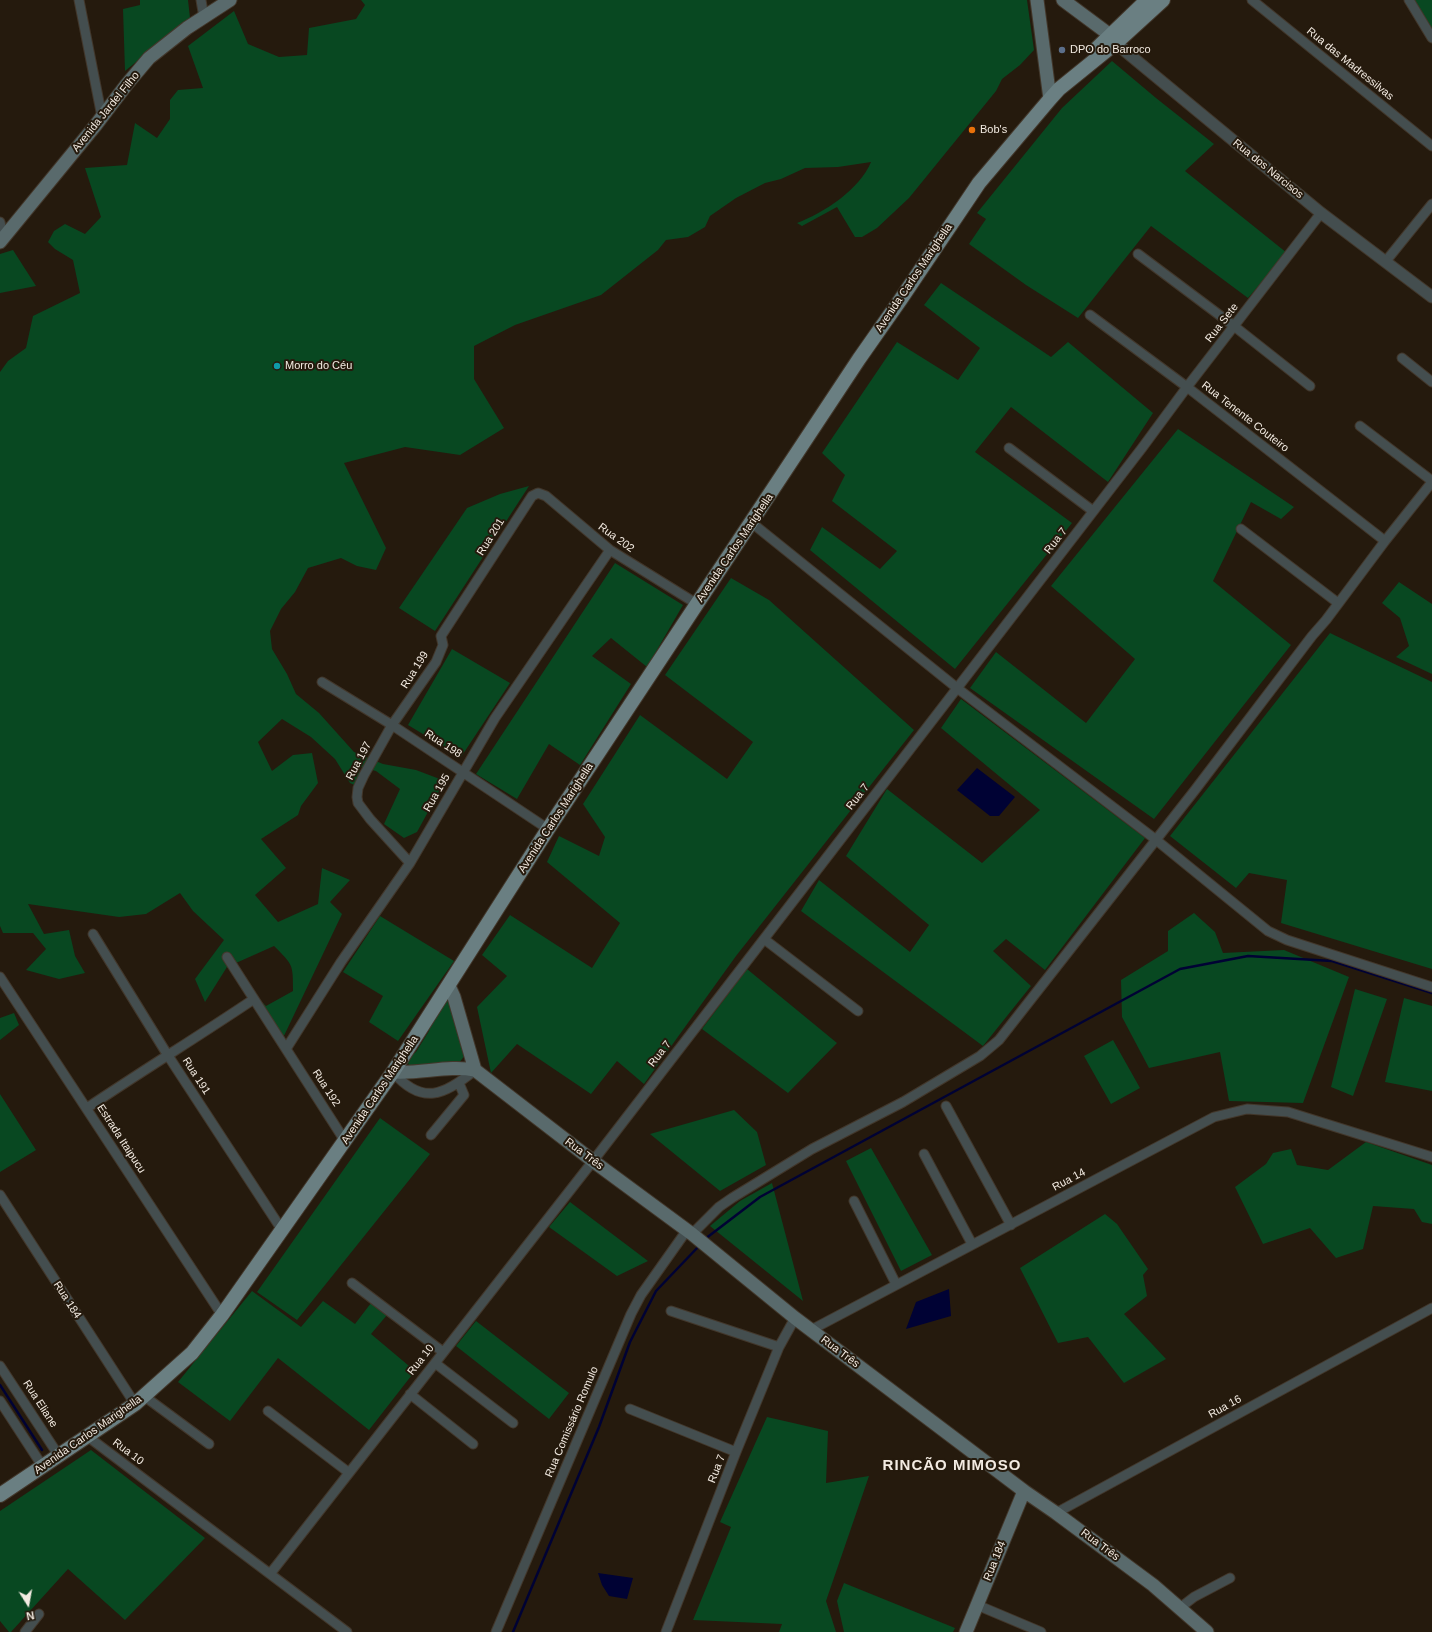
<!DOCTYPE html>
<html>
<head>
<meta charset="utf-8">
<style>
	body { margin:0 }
	#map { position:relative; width:1432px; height:1632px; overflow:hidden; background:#251a0d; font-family:Arial,sans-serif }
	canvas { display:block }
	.north { position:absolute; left:8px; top:1584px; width:40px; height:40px; -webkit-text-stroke:3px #251a0d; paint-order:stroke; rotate:169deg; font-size:11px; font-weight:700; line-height:16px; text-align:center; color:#f3ebe2 }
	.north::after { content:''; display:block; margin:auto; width:14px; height:18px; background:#f3ebe2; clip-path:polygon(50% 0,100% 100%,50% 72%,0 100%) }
</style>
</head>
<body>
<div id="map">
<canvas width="1432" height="1632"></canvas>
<div class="north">N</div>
</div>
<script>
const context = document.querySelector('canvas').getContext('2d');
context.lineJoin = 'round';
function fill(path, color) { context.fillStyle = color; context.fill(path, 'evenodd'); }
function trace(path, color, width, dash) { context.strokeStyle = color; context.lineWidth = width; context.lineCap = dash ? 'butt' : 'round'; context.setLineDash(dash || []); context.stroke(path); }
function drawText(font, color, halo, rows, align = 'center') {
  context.font = font + ' Arial,sans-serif'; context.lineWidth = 4; context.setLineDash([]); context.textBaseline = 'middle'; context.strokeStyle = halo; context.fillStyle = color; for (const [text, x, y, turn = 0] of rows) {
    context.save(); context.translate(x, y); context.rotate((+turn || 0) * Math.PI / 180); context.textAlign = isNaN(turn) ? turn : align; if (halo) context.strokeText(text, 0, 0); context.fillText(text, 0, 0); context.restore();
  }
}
fill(new Path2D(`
	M140,0H188L190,18L125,71L123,9L140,5Z
	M361,0H1027L1034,50L1020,65L1002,79L996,91L909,198L877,228L862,237H855L837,207L802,226L797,223C824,213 860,189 871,162L838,167L805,168L781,179L765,183L736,198L710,216L705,227L688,237L666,240L658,250L601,295L515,325L474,346V379L504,428L460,455L405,447L344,463L386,548L376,570L357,566L341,558L308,568L295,592L281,609L270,631L272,649L287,674L296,694L319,713L354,752L383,764L416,770L445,781L417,832L404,838L384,824L400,789L376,771L360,767L359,787L350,783L335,759L311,737L282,719L258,742L272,771L293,755L312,753L318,783L301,806L298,815L261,839L286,868L255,895L278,922L318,904L322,868L350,880L330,902L342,914L282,1040L261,1013L263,1003L266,1006L293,991C293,964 293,965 274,946L227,967L205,1002L195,979L224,940L193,911L180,893L146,914L119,917L28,904L44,934L69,930L75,956L85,973L59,979L26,970L46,949L33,933H3L0,926V372L8,361L26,348L33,316L80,293L73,260L55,249L48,242L54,231L65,224L85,234L101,217L85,168L127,165L135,123L157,138L170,119V100L178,90L203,88L188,46L234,11L248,44L279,57L307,55L309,28L356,19L365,5Z
	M1411,0H1432V31Z
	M1112,61L1156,98L1214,144L1185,171L1287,253L1248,298L1151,226L1078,318L1026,285L969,244L986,219L977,213L1062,108Z
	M13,250L36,286L0,293V254Z
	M941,283L1051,357L1068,342L1153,413L1108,482L1011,407L975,452L1072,523L955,669L810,550L822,527L880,569L897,551L832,501L845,475L822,453L897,342L958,380L980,348L924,305Z
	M1178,429L1294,507L1281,519L1251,502L1213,581L1291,645L1154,819L970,688L996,652L1086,723L1135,659L1051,586Z
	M529,486L435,631L399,608L467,508L500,494Z
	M615,563L683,605L647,667L611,638L592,656L631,684L580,765L549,744L517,799L476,774Z
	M731,578L769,600L914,730L736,956L644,1084L617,1061L591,1094L517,1044L491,1073L477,1007L507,976L482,955L510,915L592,968L620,923L547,862L559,836L599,856L605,837L583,804L640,715L727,779L753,742L665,675Z
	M1399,582L1432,604V674L1396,657L1409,646L1400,618L1382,603Z
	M1330,633L1432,682V969L1281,923L1287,880L1249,873L1236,888L1170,836Z
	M452,649L510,683L461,757L408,725Z
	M961,699L1145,838L1045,970L1006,939L993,951L1031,986L983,1046L801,911L819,880L910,952L929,925L846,856L887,789L982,863L1040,810L941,728Z
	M1194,913L1215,932L1223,953L1284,950L1349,977L1303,1103L1229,1101L1220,1052L1149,1068L1122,1017L1121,980L1168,951V931Z
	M380,916L454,961L398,1041L369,1022L383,996L343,972Z
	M747,969L837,1043L788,1093L702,1029Z
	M1355,989L1387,999L1353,1096L1331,1087Z
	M1404,998L1432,1006V1091L1385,1082Z
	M445,999L450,1001L465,1055L459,1063L410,1067L408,1063V1058L416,1052L429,1031L431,1021Z
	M14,1013L19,1025L0,1040V1018Z
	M1113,1040L1140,1088L1111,1104L1084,1056Z
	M0,1094L36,1150L0,1172Z
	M734,1110L757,1132L766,1165L720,1191L650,1134Z
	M380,1118L430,1154L297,1320L257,1292Z
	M1366,1142L1432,1165V1224L1422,1222L1414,1209L1373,1206L1363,1249L1336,1258L1310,1228L1263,1244L1235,1187L1266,1164L1273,1153L1291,1149L1297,1165L1328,1170Z
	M871,1148L932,1255L901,1271L846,1161Z
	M772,1183L803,1301L710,1226L740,1201Z
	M570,1202L648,1261L617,1276L549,1227Z
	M1105,1214L1117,1224L1148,1269L1143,1275L1147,1296L1124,1314L1166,1359L1124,1383L1088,1337L1058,1343L1020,1268Z
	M252,1291L301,1327L323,1301L355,1324L371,1303L387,1315L371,1334L415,1371L369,1430L278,1358L230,1421L178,1382Z
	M476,1321L569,1393L549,1419L456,1346Z
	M767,1417L828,1431L826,1483L869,1476L826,1601L836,1632H779L782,1624L693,1620L731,1527L720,1522Z
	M91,1450L205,1538L125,1620L68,1569L11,1632H9L0,1621V1511Z
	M844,1583L955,1628L953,1632H844L837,1601Z`), '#084821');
fill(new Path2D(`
	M977,768L1015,797L999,816H990L957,790Z
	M949,1289L951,1316L906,1329L916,1302Z
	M598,1573L633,1578L627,1599L609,1596L602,1585Z`), '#000234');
trace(new Path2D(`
	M705,1239L760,1197L1180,969L1248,956L1332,961L1432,993
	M0,1385L42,1450
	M513,1632L599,1427L630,1342L656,1291L699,1246`), '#000234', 2.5);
const minor = new Path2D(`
	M79,0L102,117
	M201,0L204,18
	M1252,0L1432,146
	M1409,0L1432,38
	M0,222L4,239
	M1138,254L1234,326L1310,386
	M1386,261L1432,204
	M1090,315L1187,387L1385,541
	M1402,358L1432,382
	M1360,426L1432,481
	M1009,448L1093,511
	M752,523L957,688L1155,839L1268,931L1287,940L1432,987
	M1241,529L1338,603
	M322,682L392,725L548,829
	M410,863L370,819L358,803L357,797L358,788L364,775L392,725L436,662L443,645L441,636L532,496L538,493L546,496L610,550L697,604
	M93,934L167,1054L282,1230
	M764,939L858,1011
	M227,957L345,1141
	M0,977L222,1315
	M286,1049L341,962L410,863L495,718L610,550
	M393,1072C422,1106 445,1095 475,1070
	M946,1106L1011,1225
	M87,1108C142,1071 199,1036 254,999
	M431,1135L464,1095L459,1083
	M924,1154L972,1244
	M0,1195L135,1404
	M854,1201L896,1284
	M692,1234L719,1207L732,1198L812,1149L903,1102L980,1056L999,1040L1195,790L1312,636L1326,620L1385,541L1432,482
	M352,1283L443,1352
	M671,1311L779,1347
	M811,1330L1214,1117L1247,1109L1288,1112L1432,1157
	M435,1363L513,1423
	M0,1366L59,1456
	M410,1394L473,1444
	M144,1396L209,1444
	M0,1401L43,1467
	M630,1409L736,1452
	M268,1411L348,1472
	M87,1436L347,1632
	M1056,1513L1432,1308
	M270,1574L593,1161L1142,448L1187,387L1321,213
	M977,1605L1041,1632
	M1181,1607L1194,1597L1230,1578
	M25,1632L39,1614
	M496,1632L631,1314L641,1295L687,1230
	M666,1632L736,1452L779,1347L795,1318`);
const tertiary = new Path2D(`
	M1117,42L1125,51L1321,213L1432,297`);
const secondary = new Path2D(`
	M1037,0L1050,99
	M1063,0L1110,35L1117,42
	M0,242L95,126L127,84L149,58L187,28L230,0
	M449,986L454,997L475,1070
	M393,1072C421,1074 448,1065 475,1070L593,1161L692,1234L795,1318L1024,1491L1056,1513L1153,1585L1207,1632
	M966,1632L1024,1491`);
const primary = new Path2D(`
	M1096,49L1147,0
	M0,1495L135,1404L192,1353L222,1315L393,1072L548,829L859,359L901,299L979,183L1050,99L1059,89L1117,42L1163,0`);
trace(minor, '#42372b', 11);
trace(tertiary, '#42372b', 13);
trace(secondary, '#42372b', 15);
trace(primary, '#42372b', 16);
trace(minor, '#444e4f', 9);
trace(tertiary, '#444e4f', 11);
trace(secondary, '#596a6c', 13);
trace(primary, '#6a7f82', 14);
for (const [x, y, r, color] of [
	[1062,50,4,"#5c6f8a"],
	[972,130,4,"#e8710a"],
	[277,366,4,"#0f9aa8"]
]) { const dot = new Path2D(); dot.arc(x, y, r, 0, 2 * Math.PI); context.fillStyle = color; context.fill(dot); trace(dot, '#251a0d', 1.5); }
drawText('11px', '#f3ebe2', '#251a0d', [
	["DPO do Barroco",1070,50],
	["Bob's",980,130],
	["Morro do Céu",285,366]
], 'left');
drawText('11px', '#f3ebe2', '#251a0d', [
	["Rua das Madressilvas",1350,64,39],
	["Avenida Jardel Filho",106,112,-51],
	["Rua dos Narcisos",1268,169,39],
	["Avenida Carlos Marighella",914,278,-56],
	["Rua Sete",1222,323,-52],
	["Rua Tenente Couteiro",1245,417,38],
	["Rua 201",491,537,-58],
	["Rua 202",616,538,36],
	["Rua 7",1056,541,-52],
	["Avenida Carlos Marighella",735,548,-56],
	["Rua 199",415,670,-58],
	["Rua 198",443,744,33],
	["Rua 197",359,761,-62],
	["Rua 195",437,793,-60],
	["Rua 7",858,797,-52],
	["Avenida Carlos Marighella",556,818,-57],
	["Rua 7",660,1054,-52],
	["Rua 191",196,1076,57],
	["Rua 192",326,1088,57],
	["Avenida Carlos Marighella",380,1090,-56],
	["Estrada Itaipucu",121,1139,57],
	["Rua Três",584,1154,37],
	["Rua 14",1069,1180,-28],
	["Rua 184",67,1300,57],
	["Rua Três",840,1352,37],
	["Rua 10",421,1360,-52],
	["Rua Eliane",40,1404,57],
	["Rua 16",1225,1407,-29],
	["Rua Comissário Romulo",572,1422,-67],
	["Avenida Carlos Marighella",88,1435,-35],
	["Rua 10",128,1452,37],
	["Rua 7",717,1469,-69],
	["Rua Três",1100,1545,37],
	["Rua 184",995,1561,-68]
]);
context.letterSpacing = '1px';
drawText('bold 15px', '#f3ebe2', '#251a0d', [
	["RINCÃO MIMOSO",952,1466]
]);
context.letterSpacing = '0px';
</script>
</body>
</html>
